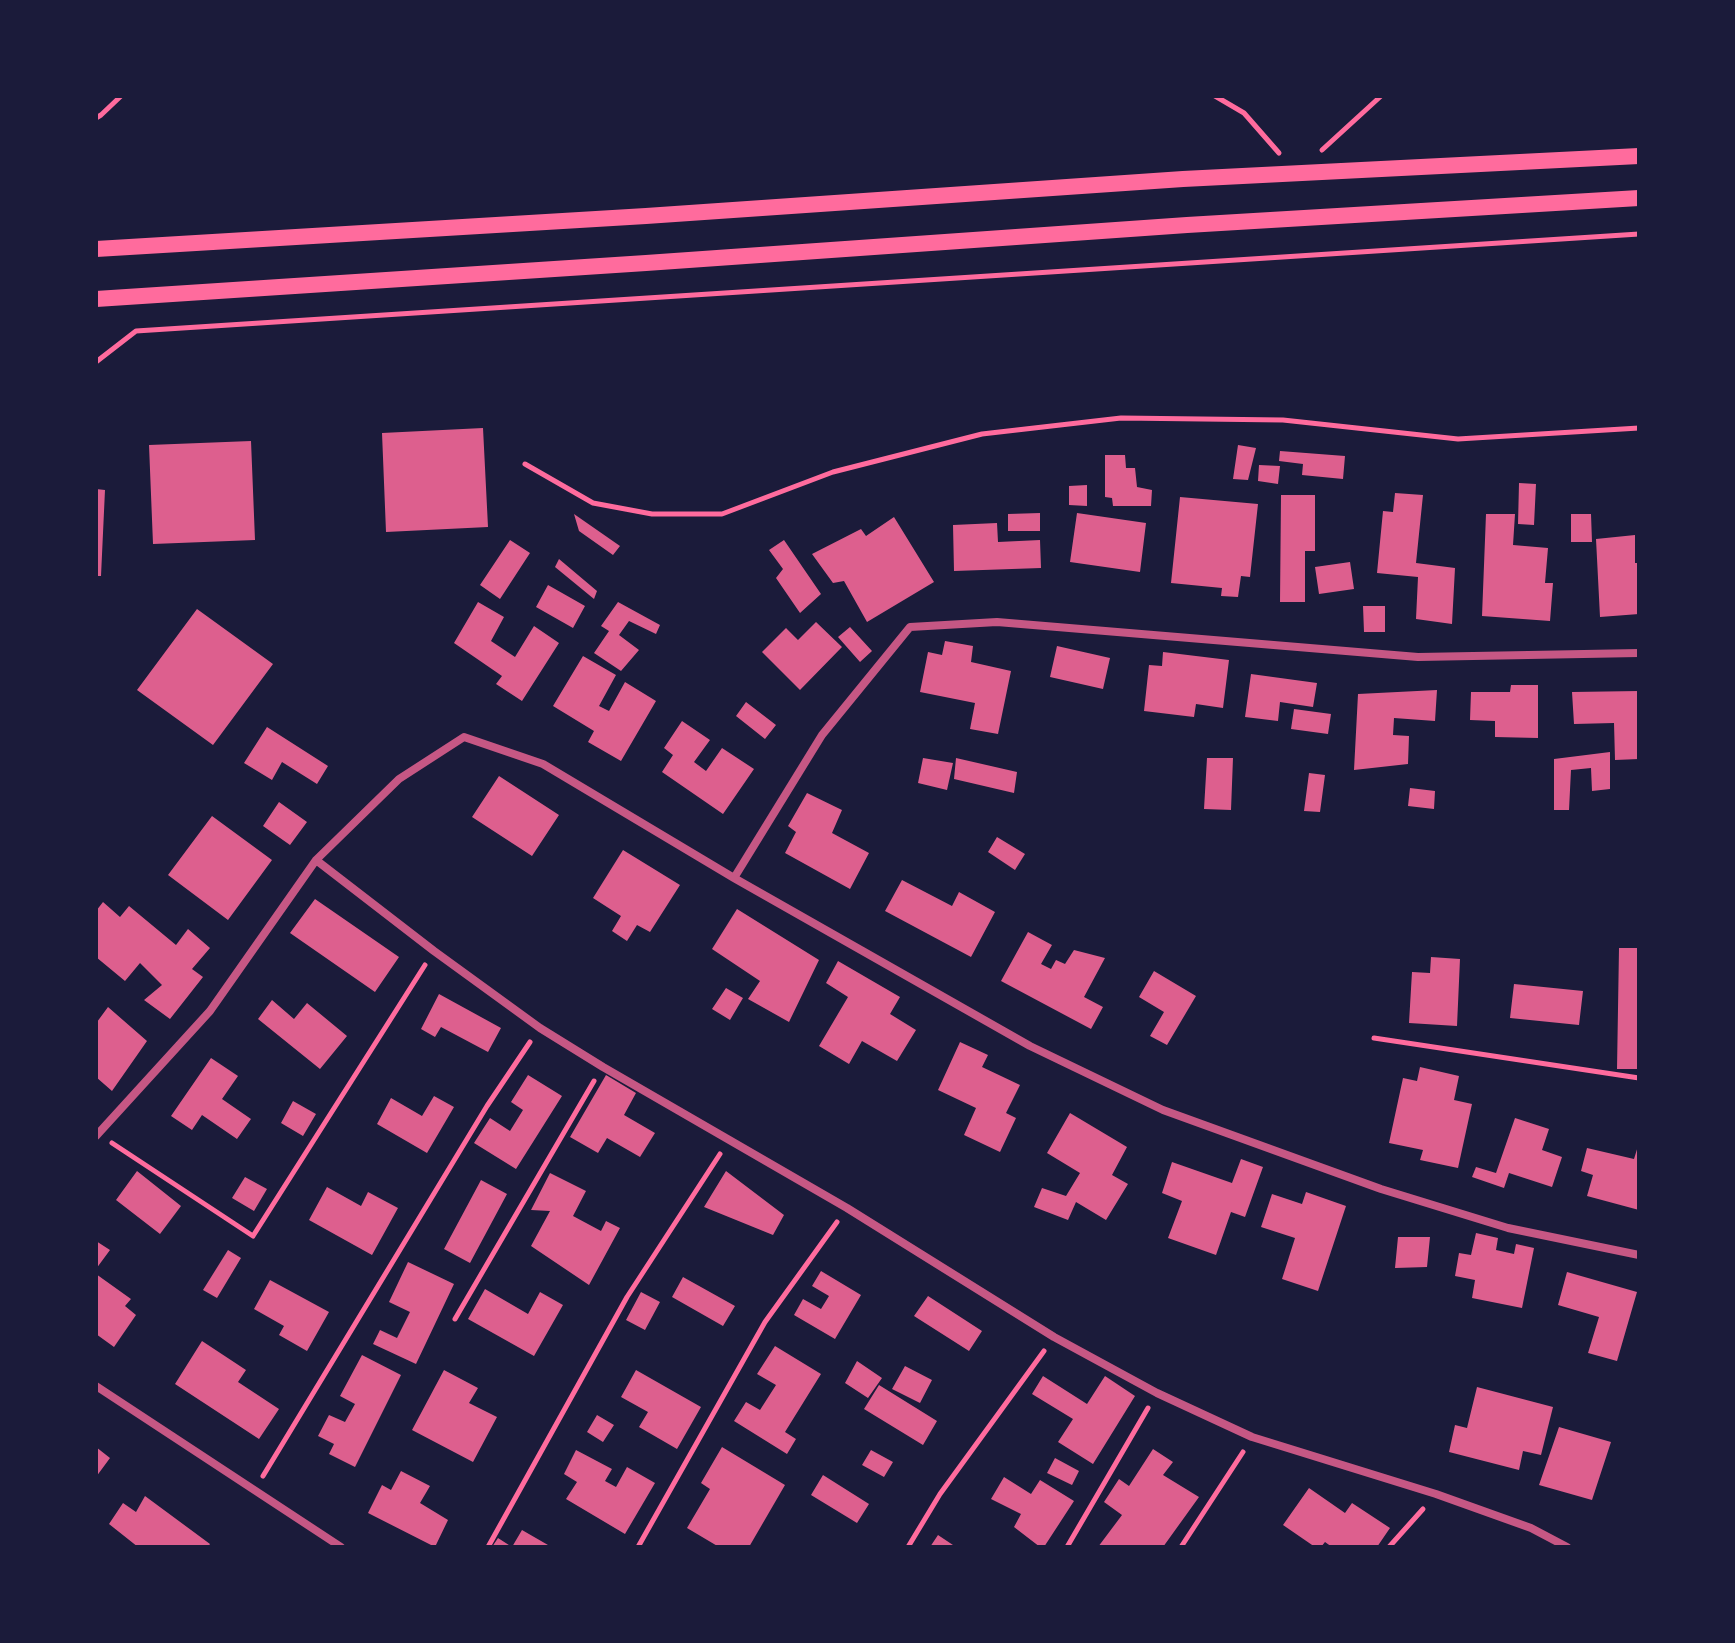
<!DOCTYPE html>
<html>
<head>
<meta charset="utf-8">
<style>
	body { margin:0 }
	#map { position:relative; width:1735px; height:1643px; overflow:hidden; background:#1b1b3a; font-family:"Roboto Condensed",sans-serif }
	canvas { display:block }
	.frame { position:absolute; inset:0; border:98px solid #1b1b3a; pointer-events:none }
</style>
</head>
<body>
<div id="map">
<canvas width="1735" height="1643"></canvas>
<div class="frame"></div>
</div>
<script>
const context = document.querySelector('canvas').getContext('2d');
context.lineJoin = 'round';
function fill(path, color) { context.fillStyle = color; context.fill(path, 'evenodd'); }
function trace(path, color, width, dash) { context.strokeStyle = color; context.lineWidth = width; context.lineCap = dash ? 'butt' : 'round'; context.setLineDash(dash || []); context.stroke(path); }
fill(new Path2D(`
	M483,428L488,527L386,532L382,433Z
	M251,441L255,540L153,544L149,445Z
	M1238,445L1256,448L1248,480L1233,479Z
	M1280,451L1345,456L1343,479L1302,475L1303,464L1279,461Z
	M1105,455H1125L1126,468H1135L1137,487L1152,490L1151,506H1113L1112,498L1105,497Z
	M1259,465L1280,466L1278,484L1258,481Z
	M1519,483L1536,484L1534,525L1518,524Z
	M1087,485V506L1069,505V486Z
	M96,489L105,490L101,576H96Z
	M1395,493L1423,495L1416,563L1455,568L1452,624L1416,619L1418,577L1377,573L1383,511L1393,512Z
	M1281,495H1315V551H1305V602H1280Z
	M1180,497L1258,504L1250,577L1241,576L1238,597L1221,596L1222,588L1171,583Z
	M1040,513V531H1008V514Z
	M1077,513L1146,523L1140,572L1070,562Z
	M574,514L620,546L613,555L579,531Z
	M1486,514H1515L1513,545L1548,548L1545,583H1553L1550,621L1482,616Z
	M1571,514H1591L1592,542H1571Z
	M894,517L934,582L867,622L844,581L833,583L812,554L861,529L866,536Z
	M997,523L998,542L1040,540L1041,568L954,571L953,525Z
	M1635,535V563H1639V614L1600,617L1596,539Z
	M510,540L530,553L500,599L480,585Z
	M784,540L821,594L800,613L776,578L783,569L769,550Z
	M559,559L597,591L594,599L555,567Z
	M1350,562L1354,589L1319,594L1315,567Z
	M548,585L585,606L573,628L536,607Z
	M478,602L504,617L491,641L515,657L534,626L559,643L522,701L496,684L502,676L454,643Z
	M618,602L660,625L656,634L629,621L619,635L639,650L621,671L594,653L609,631L601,626Z
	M1363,606H1385V632H1364Z
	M197,609L273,664L213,745L137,690Z
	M816,622L842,647L800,690L762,652L786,628L798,640Z
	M850,627L872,651L860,662L838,637Z
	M945,641L973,646L971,662L1011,671L998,734L970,729L975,703L920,692L928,652L942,655Z
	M1057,646L1110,658L1103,689L1050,677Z
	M1163,652L1229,660L1223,708L1196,704L1194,717L1144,711L1149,665L1162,666Z
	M583,656L616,675L599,706L609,711L625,682L656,701L621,761L588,742L594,731L553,706Z
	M1251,674L1317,683L1313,707L1280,702L1278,721L1245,717Z
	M1511,685H1538V738L1495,737V721L1470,720L1471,692H1510Z
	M1437,690L1435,721L1394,718L1393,735L1409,736L1408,764L1354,770L1358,694Z
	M1639,691V759L1615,760L1614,723L1574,724L1572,692Z
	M746,702L776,725L765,739L736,716Z
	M1294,709L1331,714L1328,734L1291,729Z
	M682,721L710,740L694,762L706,771L722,748L754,769L723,814L662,772L673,755L664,748Z
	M267,727L328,766L317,784L282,762L272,780L244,763Z
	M1610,752V789L1592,791L1591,768L1571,770L1569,810H1554V759Z
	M923,758L953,763L947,790L918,783Z
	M956,758L1017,772L1014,793L954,779Z
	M1207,758H1233L1231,810L1204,809Z
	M1309,773L1325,775L1320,812L1304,811Z
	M499,776L559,815L532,856L472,817Z
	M1410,788L1435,791L1434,809L1408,806Z
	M807,793L842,810L832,833L869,853L850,889L785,853L796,832L788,826Z
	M279,802L307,822L290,845L263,826Z
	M212,816L272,860L228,920L168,875Z
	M997,837L1025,854L1015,870L988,852Z
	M623,850L680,885L650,932L637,925L627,941L612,931L621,916L593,898Z
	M902,880L952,906L959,892L995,912L971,957L885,911Z
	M315,899L399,957L375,992L290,933Z
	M103,902L120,917L129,906L176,945L188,929L210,948L192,969L203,977L170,1019L144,1000L162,985L140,963L125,981L96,957V911Z
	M737,909L819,960L789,1022L748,999L760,981L712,949Z
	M1028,932L1052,945L1041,964L1051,969L1056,960L1065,964L1074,950L1105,958L1084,997L1103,1007L1091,1029L1001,981Z
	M1619,948H1639V1069H1617Z
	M1431,957L1460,959L1457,1026L1409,1023L1412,972L1430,973Z
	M838,961L900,997L890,1014L916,1030L897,1061L862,1041L849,1064L819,1046L848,997L826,983Z
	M1154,971L1196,996L1167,1045L1150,1036L1164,1012L1139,997Z
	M1514,984L1583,991L1579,1025L1510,1018Z
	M726,988L743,998L730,1020L712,1009Z
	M439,994L501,1028L488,1052L441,1027L435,1037L421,1029Z
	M272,1000L294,1019L307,1003L347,1036L320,1069L258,1019Z
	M108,1007L147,1041L112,1091L96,1077V1021L97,1022Z
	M960,1042L988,1055L982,1067L1020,1085L1006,1113L1016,1118L1000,1152L964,1135L976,1108L938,1090Z
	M211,1058L238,1076L222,1099L251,1119L237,1139L202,1115L192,1130L171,1116Z
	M1420,1067L1459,1076L1454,1100L1472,1104L1458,1168L1420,1160L1423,1150L1389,1143L1403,1078L1417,1081Z
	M528,1075L562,1096L516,1169L474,1143L490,1118L510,1131L523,1110L511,1102Z
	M606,1075L636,1093L624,1115L655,1133L640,1157L607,1138L598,1153L570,1137Z
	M434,1096L454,1107L427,1153L377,1124L391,1098L422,1116Z
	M293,1101L316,1114L303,1136L281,1123Z
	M1070,1113L1127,1147L1112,1175L1128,1184L1106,1220L1076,1202L1068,1220L1034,1207L1042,1188L1066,1196L1080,1173L1047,1153Z
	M1515,1118L1549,1129L1542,1150L1562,1157L1552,1187L1509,1173L1504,1188L1472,1177L1476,1167L1496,1173Z
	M1638,1146L1639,1210L1587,1196L1593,1175L1581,1171L1587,1148L1634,1159Z
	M1241,1159L1263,1167L1245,1217L1231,1212L1216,1255L1168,1238L1182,1201L1162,1193L1172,1162L1232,1183Z
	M137,1171L181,1206L160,1234L116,1200Z
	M726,1171L784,1215L773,1235L704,1207Z
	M550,1173L586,1191L573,1216L601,1231L606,1221L620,1228L589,1285L531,1246L550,1211L531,1210Z
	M245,1177L267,1189L254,1211L232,1198Z
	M481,1180L507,1194L470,1263L444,1249Z
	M327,1187L361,1206L368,1192L398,1208L372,1255L309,1220Z
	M1306,1192L1346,1206L1318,1291L1282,1279L1295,1238L1261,1227L1272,1194L1302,1204Z
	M1476,1233L1498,1238L1496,1250L1514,1254L1516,1244L1534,1248L1522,1308L1472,1298L1475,1280L1455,1276L1459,1253L1471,1255Z
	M1398,1237H1430L1427,1267L1395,1268Z
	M96,1241L110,1250L96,1269Z
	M228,1250L241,1258L217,1298L203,1290Z
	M408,1262L454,1284L416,1364L373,1344L380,1330L397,1338L410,1312L389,1302Z
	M821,1271L861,1295L835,1339L794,1315L803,1299L821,1309L829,1296L812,1286Z
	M1567,1272L1637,1292L1617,1361L1588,1353L1599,1317L1558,1305Z
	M96,1274L131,1299L125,1306L136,1315L114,1347L96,1334Z
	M683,1277L735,1306L723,1326L672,1297Z
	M270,1280L329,1312L307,1351L279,1335L284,1326L254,1309Z
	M485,1289L528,1314L540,1292L563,1305L534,1356L468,1319Z
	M641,1292L660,1302L645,1330L626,1320Z
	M928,1296L982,1331L969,1351L914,1316Z
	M202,1341L246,1370L238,1382L279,1409L259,1439L175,1384Z
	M775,1346L821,1374L785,1432L796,1439L787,1454L734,1421L746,1402L760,1410L776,1385L757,1374Z
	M362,1355L401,1375L355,1467L329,1454L334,1444L318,1436L329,1415L345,1422L355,1404L340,1396Z
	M857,1361L882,1378L868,1398L845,1383Z
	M905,1366L932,1380L920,1403L892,1389Z
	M444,1370L478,1388L469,1403L497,1417L473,1462L412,1430Z
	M636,1370L701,1407L677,1449L639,1427L648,1412L621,1397Z
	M1043,1376L1087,1404L1105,1376L1135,1396L1093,1464L1058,1442L1073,1419L1032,1394Z
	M879,1385L937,1421L923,1445L864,1409Z
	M1477,1387L1553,1407L1541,1455L1523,1451L1519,1470L1449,1452L1455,1425L1467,1428Z
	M597,1415L614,1425L603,1442L587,1432Z
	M1559,1427L1611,1442L1592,1500L1539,1485Z
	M96,1447L110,1458L96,1477Z
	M722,1447L785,1485L749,1547H719L687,1528L710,1489L701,1483Z
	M1153,1449L1173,1462L1163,1475L1199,1497L1163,1547H1098L1122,1515L1104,1502L1119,1479L1129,1486Z
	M576,1450L612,1469L605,1481L616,1487L627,1467L655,1483L625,1534L566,1499L577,1482L564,1474Z
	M871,1450L893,1462L884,1477L862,1465Z
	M1055,1458L1079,1471L1072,1485L1047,1473Z
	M401,1471L430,1486L420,1503L448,1520L435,1547L368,1513L382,1485L391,1490Z
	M823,1475L869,1504L857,1523L811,1495Z
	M1004,1477L1031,1494L1040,1480L1074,1501L1044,1547H1040L1014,1527L1021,1514L991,1499Z
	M1309,1488L1345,1513L1352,1503L1390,1528L1377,1547H1332L1325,1542L1321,1547H1315L1283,1525Z
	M145,1496L210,1544L208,1547H138L109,1524L123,1503L136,1512Z
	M522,1530L548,1545L547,1547H492L498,1538L512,1547Z
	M938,1535L956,1547H930Z`), '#dd5f8e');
trace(new Path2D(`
	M1215,96L1244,113L1279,153
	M96,118L101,115L121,96
	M1322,150L1381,96
	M96,362L136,331L1639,234
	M525,464L593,503L652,514H722L833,472L982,434L1121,418L1283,420L1458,439L1639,428
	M1374,1038L1639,1078
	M112,1143L253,1236L425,965
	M455,1319L594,1081
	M263,1476L487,1106L530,1042
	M488,1547L627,1297L720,1154
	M638,1547L765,1322L837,1222
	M908,1547L940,1494L1044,1351
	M1067,1547L1148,1408
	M1181,1547L1243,1452
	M1389,1547L1423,1509`), '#ff6b9d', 5);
trace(new Path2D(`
	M316,860L434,951L540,1028L603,1067L847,1208L1054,1337L1157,1393L1252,1437L1436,1494L1531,1528L1567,1547
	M734,878L822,735L910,627L997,622L1418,657L1639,653
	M96,1136L210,1011L316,860L399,779L464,737L543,764L734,878L1030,1046L1163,1110L1381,1189L1508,1228L1639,1255
	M96,1386L341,1547`), '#c65784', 8);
trace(new Path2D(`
	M96,249L646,216L1183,179L1639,156
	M96,299L646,263L1187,225L1639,198`), '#ff6b9d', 16);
</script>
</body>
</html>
